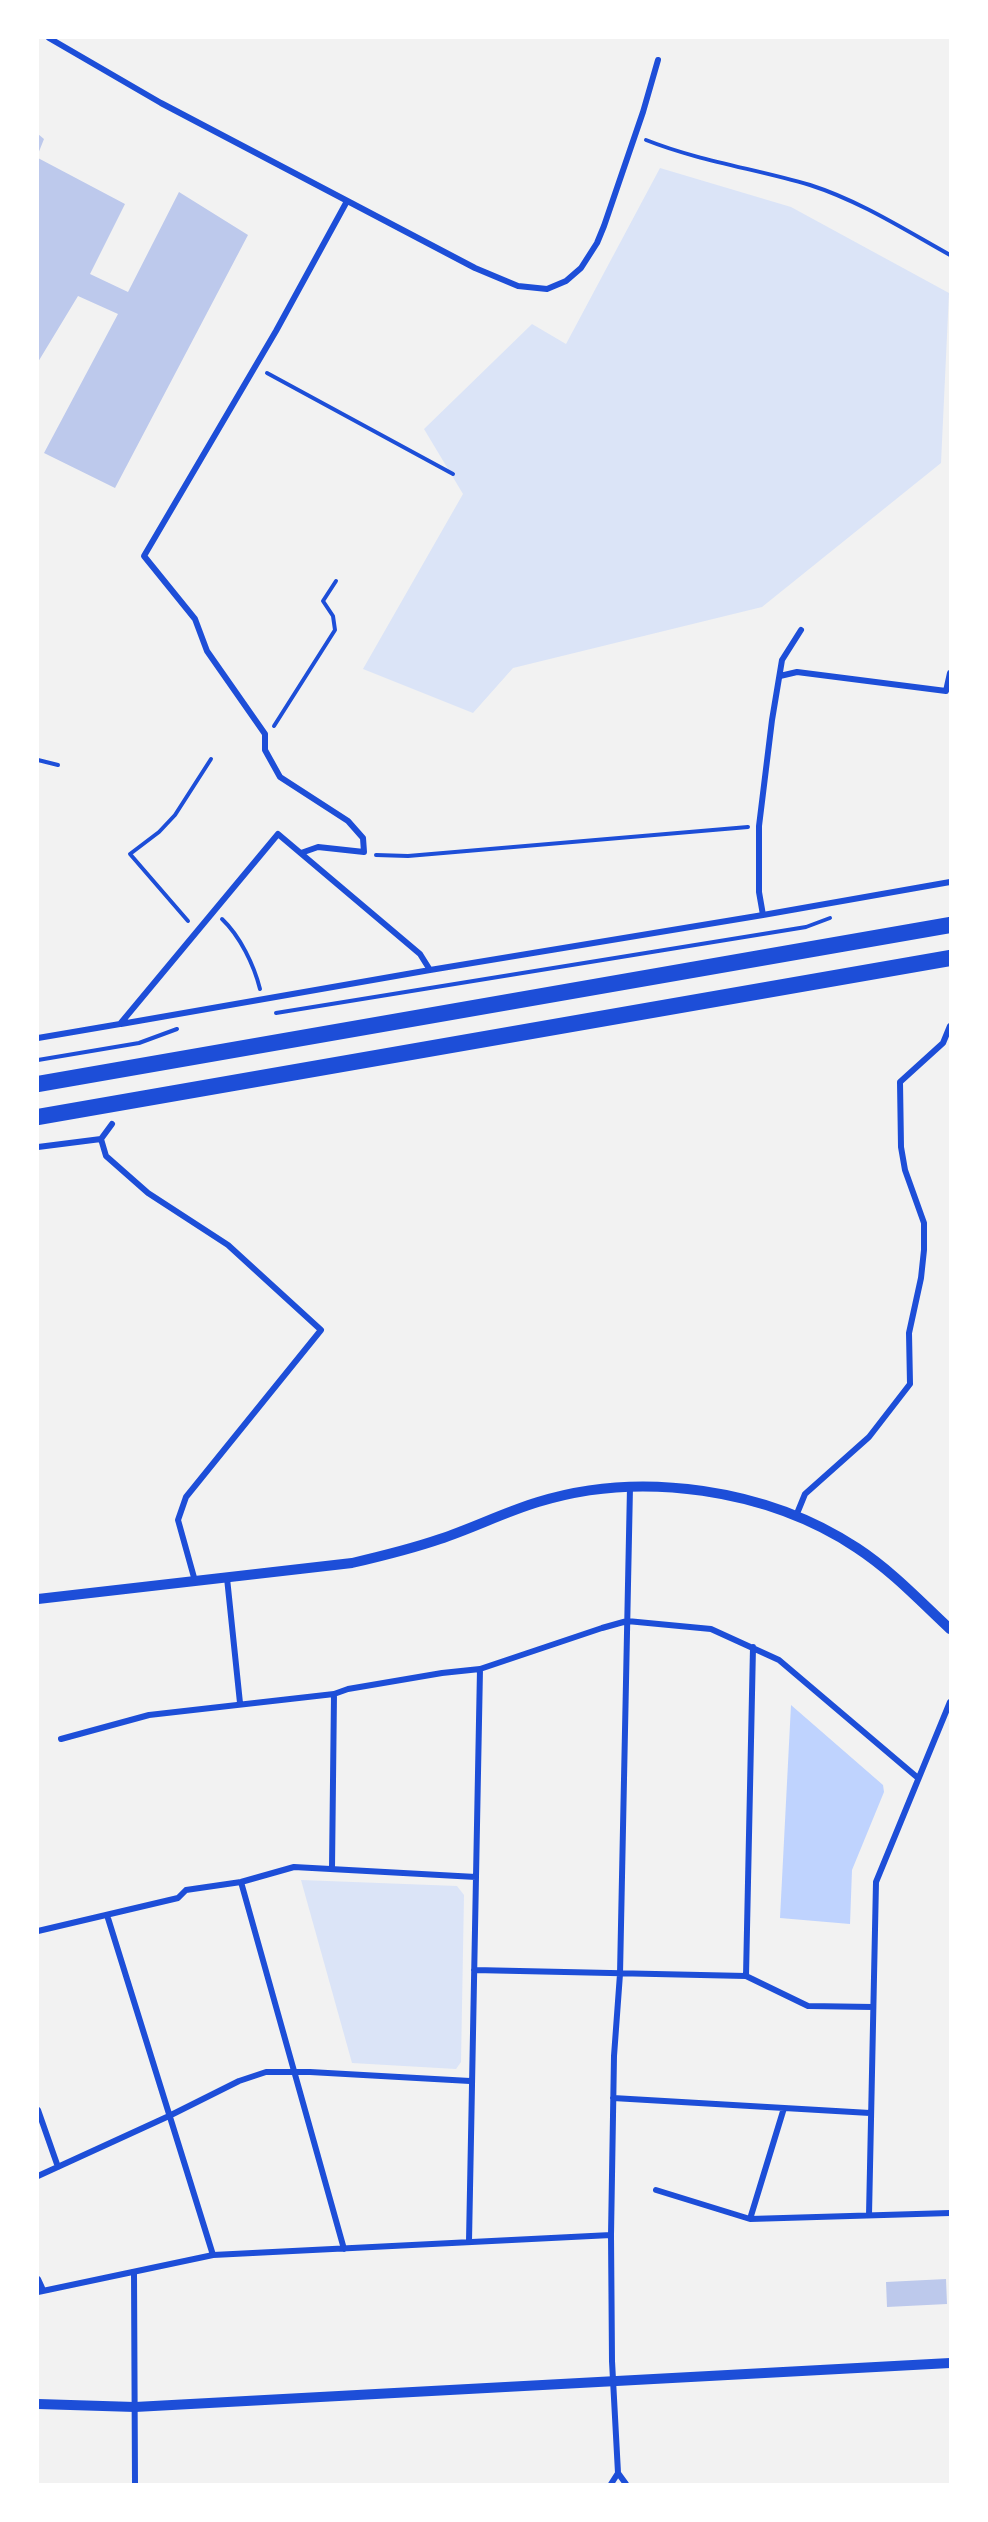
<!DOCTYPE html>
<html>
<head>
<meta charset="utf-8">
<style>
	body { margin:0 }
	#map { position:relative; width:988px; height:2522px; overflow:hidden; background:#f2f2f2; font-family:"Asap Condensed",sans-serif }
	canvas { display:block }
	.frame { position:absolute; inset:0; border:39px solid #fff; pointer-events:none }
</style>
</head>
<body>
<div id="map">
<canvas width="988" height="2522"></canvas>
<div class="frame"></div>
</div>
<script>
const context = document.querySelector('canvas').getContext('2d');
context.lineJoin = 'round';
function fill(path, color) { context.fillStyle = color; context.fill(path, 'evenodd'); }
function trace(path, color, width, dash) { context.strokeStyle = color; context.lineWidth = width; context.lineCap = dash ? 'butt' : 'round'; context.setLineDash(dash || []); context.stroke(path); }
fill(new Path2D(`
	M660,168L791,207L949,293L941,463L762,607L513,668L473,713L363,669L463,494L424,429L532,324L566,344Z
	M301,1880L457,1886L464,1895L461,2062L456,2069L352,2063Z`), '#dbe4f7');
fill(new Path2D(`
	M791,1705L883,1785L884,1792L852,1870L850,1924L780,1918Z`), '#bfd3fe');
fill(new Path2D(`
	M38,134L44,139L38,154Z
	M38,158L125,204L90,274L128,292L179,192L248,235L115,488L44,453L118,314L78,296L38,362Z
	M946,2279L947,2304L887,2307L886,2282Z`), '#bdc9ec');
trace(new Path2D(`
	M646,140C699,161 756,169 810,185C860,201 905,230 950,255
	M267,373L453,474
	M274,726L335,630L333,616L323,601L336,581
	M38,760L58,765
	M376,855L408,856L748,827
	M222,919C240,936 254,965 260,989
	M188,921L130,854L159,832L175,815L211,759
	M276,1013L806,927L830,918
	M38,1060L139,1043L177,1029`), '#1d4ed8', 4);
trace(new Path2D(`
	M49,38L161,103L475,268L518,286L547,289L566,281L581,268L597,243L604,226L643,112L658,60
	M780,676L797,672L946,691L950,673
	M301,853L318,847L364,852L363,838L348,821L280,777L265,750V734L207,651L195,619L144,556L276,331L346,203
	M763,915L759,892V826L772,720L782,660L801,630
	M121,1024L430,970
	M38,1038L120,1024L278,834L420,954L430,970L763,915L950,882
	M112,1124L101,1139L106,1156L148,1193L228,1245L321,1330L186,1497L178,1520L195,1581
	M38,1147L101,1139
	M796,1516L805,1494L869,1437L910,1384L909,1333L921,1278L924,1250V1223L905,1170L901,1147L900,1082L943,1043L950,1026
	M227,1578L240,1703
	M61,1739L149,1715L334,1694L348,1689L442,1673L480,1669L602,1628L627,1621L711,1629L779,1660L918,1778
	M332,1868L334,1694
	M241,1882L344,2249
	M107,1915L213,2255
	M38,1931L178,1898L186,1890L241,1882L294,1867L476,1877
	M474,1970L746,1976L808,2006L873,2007
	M746,1976L753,1647
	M613,2098L870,2113
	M38,2110L58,2167
	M38,2176L169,2116L239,2081L266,2072H310L470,2081
	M656,2190L750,2219L950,2213
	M869,2215L876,1882L950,1702
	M750,2219L784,2108
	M469,2241L480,1669
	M134,2272L135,2484
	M38,2279L43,2290
	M38,2292L213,2255L611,2235
	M618,2473L626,2484
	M611,2484L618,2473L612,2361L611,2235L614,2056L620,1974L630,1487`), '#1d4ed8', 6);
trace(new Path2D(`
	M38,1599L352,1563C382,1556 411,1549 440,1539C473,1528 505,1512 538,1502C641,1470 768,1489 857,1548C892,1571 920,1601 950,1629
	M38,2404L135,2407L950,2363`), '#1d4ed8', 10);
trace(new Path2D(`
	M38,1084L950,925
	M38,1117L950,958`), '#1d4ed8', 16);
</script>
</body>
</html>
